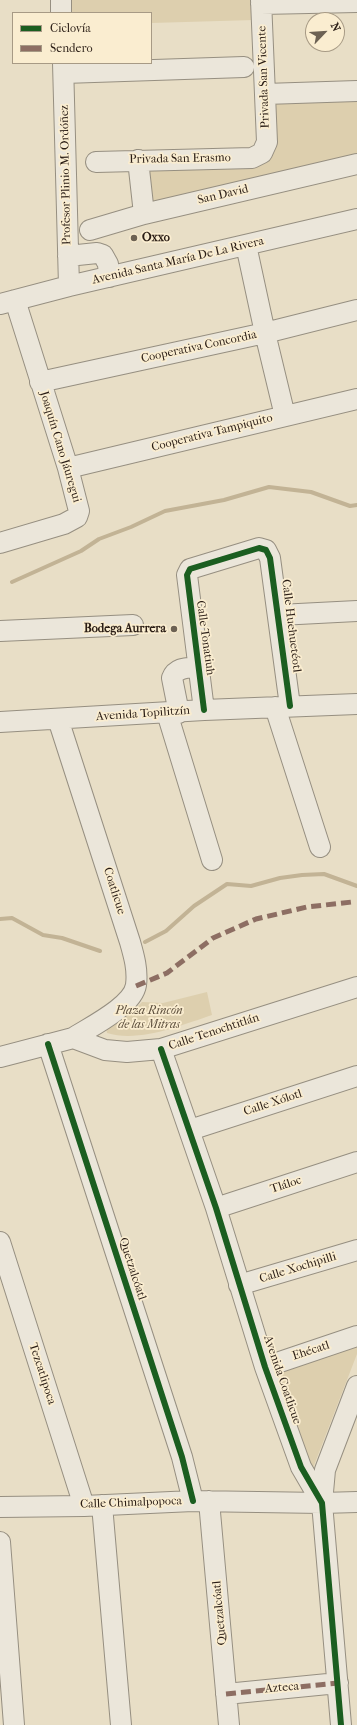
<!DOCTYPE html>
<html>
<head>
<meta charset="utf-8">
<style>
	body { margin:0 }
	#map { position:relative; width:357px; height:1725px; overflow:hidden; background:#e8dec6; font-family:"IM FELL French Canon",serif }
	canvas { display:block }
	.legend { position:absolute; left:12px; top:12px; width:140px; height:52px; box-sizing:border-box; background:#faedd0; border:1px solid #a79a85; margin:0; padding:5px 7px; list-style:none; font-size:12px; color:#2a1d15 }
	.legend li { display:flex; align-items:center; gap:8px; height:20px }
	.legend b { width:20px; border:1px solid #a79a85 }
	.north { position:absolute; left:305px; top:12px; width:40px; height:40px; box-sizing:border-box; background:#faedd0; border:1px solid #a79a85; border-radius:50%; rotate:65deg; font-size:11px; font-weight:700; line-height:16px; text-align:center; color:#2a1d15 }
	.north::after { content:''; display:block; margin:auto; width:14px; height:18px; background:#6c6153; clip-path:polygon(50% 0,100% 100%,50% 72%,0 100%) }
</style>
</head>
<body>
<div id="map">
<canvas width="357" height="1725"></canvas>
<ul class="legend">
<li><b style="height:5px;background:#1b5e20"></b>Ciclovía</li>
<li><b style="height:5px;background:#8d6e63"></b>Sendero</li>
</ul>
<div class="north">N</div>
</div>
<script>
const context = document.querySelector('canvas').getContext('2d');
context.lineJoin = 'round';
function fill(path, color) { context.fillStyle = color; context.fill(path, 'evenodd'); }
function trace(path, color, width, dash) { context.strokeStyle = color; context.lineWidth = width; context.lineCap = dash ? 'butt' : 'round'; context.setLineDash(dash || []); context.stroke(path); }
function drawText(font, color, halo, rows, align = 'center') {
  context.font = font + ' "IM FELL French Canon",serif'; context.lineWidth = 3.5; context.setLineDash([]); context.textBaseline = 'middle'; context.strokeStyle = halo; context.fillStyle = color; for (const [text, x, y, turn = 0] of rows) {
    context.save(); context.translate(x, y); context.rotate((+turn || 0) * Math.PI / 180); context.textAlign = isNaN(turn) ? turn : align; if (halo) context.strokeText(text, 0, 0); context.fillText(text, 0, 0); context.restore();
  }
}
fill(new Path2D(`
	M71,0H253L254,20L151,23V13H71Z
	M357,96V154L151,203L148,164L272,151L277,143L274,100Z
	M207,992L212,1015C182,1025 139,1043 107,1033L106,1028L132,1012L142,1002L163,1003Z
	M357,1345V1354L313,1468L309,1471L278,1367Z`), '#ddcfae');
trace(new Path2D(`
	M12,582L81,551L99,539L131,527L165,511L224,500L269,487L311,492L350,506L357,505
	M0,919L12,918L43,935L62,938L100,951
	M145,942L166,931L194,906L227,884L251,886L280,878L302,875L324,874L357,886`), '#c2b395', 4);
const minor = new Path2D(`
	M61,0V13
	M261,4L357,2
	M63,63L69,286
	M64,73L244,67
	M265,94L357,91
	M138,160L144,214
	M96,162L252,158L262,153L267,142L261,0
	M90,230L144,214L357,164
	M246,245L265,333L285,416
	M68,256L97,253L103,255L108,264L109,277
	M0,304L69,286L357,219
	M40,382L265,333L357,310
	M68,468L357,399
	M0,543L64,524L77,517L79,511L68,468L15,300
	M279,615L357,611
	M0,631L133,625
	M275,707L320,847
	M204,710L187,575L190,569L259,548L266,550L270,558L290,706
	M167,713L212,860
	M179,713L172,678C176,667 188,668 198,667
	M58,719L130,942C134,956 138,970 136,985C133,1006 90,1027 73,1038
	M0,722L204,710L357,704
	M48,1044L182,1457L193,1501
	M161,1049L216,1208L265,1367L301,1467L322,1503L341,1725
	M0,1057L73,1038L105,1050L127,1052L161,1049L357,987
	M190,1130L357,1076
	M216,1208L357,1162
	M0,1242L84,1506
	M239,1285L357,1250
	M265,1367L357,1336
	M209,1501L229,1725
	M322,1503L325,1470L357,1386
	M102,1505L121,1725
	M0,1507L84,1506L193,1501L322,1503L357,1502
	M0,1542L14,1725
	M226,1694L338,1683`);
trace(minor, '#968f81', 22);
trace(minor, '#ebe6da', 20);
trace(new Path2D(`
	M136,986L167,973L213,938L256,919L307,907L352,902
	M226,1694L338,1683`), '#8d6e63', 5, [10, 5]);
trace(new Path2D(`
	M204,710L187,575L190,569L259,548L266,550L270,558L290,706
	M48,1044L182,1457L193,1501
	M161,1049L216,1208L265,1367L301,1467L322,1503L341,1725`), '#1b5e20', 6);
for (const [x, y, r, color] of [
	[134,238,4,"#6c6153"],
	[174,629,4,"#6c6153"]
]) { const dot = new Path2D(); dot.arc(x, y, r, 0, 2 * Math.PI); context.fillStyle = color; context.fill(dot); trace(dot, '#faedd0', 1.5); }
drawText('12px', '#2a1d15', '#faedd0', [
	["Privada San Vicente",264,77,-92],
	["Privada San Erasmo",180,159,-1],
	["Profesor Plinio M. Ordóñez",66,175,-91],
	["San David",223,195,-13],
	["Avenida Santa María De La Rivera",178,261,-13],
	["Cooperativa Concordia",199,347,-12],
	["Cooperativa Tampiquito",212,433,-14],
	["Joaquín Cano Jáuregui",60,447,73],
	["Calle Huehuetéotl",291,626,83],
	["Calle Tonatiuh",205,638,82],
	["Avenida Topilitzín",143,714,-4],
	["Coatlicue",114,891,72],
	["Calle Tenochtitlán",214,1032,-18],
	["Calle Xólotl",273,1103,-18],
	["Tláloc",286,1185,-18],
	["Calle Xochipilli",298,1268,-17],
	["Quetzalcóatl",132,1269,72],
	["Ehécatl",311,1351,-18],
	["Tezcatlipoca",42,1374,72],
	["Avenida Coatlicue",282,1380,71],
	["Calle Chimalpopoca",131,1503,-2],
	["Quetzalcóatl",220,1613,-95],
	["Azteca",282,1688,-5]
]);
drawText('bold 12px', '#2a1d15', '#faedd0', [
	["Oxxo",142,238],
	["Bodega Aurrera",166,629,"right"]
], 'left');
drawText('italic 12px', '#5d4f3d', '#faedd0', [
	["Plaza Rincón",149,1011],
	["de las Mitras",149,1025]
]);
</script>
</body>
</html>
